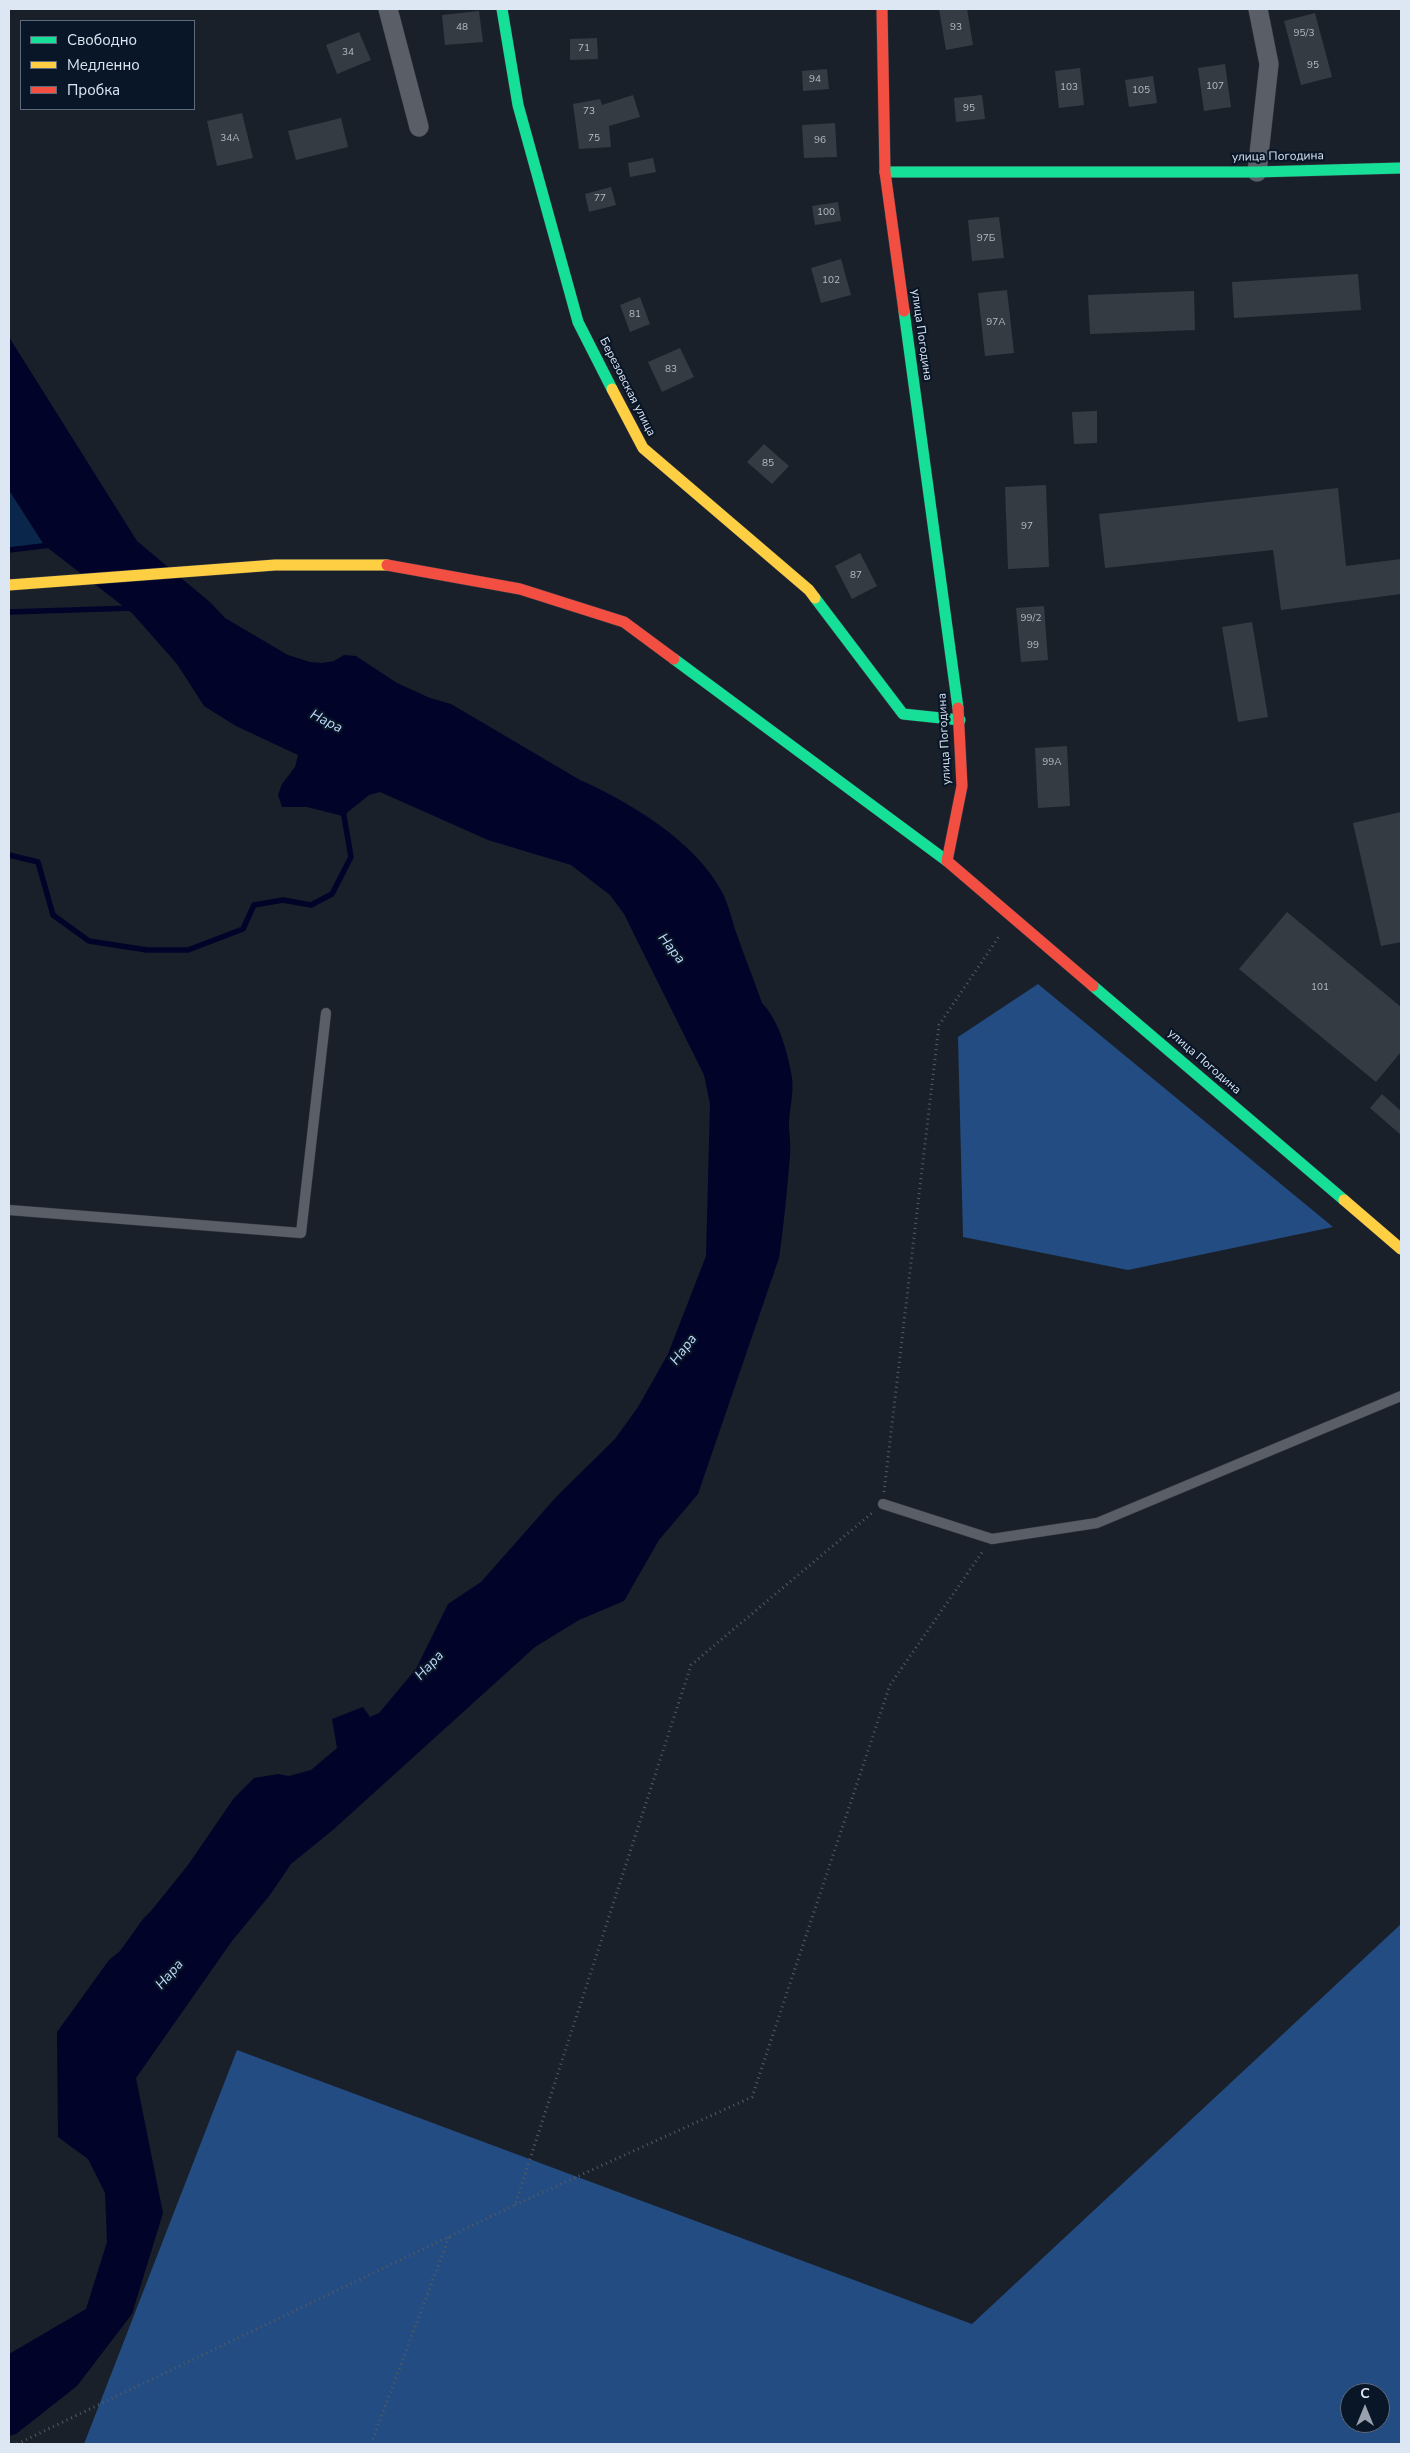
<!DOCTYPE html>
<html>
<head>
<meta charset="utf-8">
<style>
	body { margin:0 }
	#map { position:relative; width:1410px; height:2453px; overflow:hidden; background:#19202a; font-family:"Nunito Sans",sans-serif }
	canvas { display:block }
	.frame { position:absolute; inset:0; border:10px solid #dde7f3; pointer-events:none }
	.legend { position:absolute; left:20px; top:20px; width:175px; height:90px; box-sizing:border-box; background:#091627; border:1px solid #5e6a79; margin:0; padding:6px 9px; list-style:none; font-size:15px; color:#dde7f3 }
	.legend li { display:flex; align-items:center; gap:10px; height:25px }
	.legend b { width:25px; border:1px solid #5e6a79 }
	.north { position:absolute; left:1340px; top:2383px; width:50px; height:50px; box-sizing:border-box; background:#091627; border:1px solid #5e6a79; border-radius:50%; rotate:0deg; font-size:14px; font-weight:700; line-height:20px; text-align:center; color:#dde7f3 }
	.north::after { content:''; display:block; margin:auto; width:18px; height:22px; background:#98a1ad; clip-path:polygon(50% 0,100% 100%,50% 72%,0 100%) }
</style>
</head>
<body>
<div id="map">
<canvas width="1410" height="2453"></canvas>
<div class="frame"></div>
<ul class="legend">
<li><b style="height:6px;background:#16e098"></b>Свободно</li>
<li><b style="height:6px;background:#ffcf43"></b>Медленно</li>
<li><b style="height:6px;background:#f24e42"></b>Пробка</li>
</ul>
<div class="north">С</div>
</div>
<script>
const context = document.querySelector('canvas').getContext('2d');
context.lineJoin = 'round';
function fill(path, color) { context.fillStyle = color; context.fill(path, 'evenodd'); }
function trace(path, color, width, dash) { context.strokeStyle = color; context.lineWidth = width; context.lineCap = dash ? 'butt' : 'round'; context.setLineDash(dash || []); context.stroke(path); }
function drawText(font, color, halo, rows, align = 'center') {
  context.font = font + ' "Nunito Sans",sans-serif'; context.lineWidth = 4.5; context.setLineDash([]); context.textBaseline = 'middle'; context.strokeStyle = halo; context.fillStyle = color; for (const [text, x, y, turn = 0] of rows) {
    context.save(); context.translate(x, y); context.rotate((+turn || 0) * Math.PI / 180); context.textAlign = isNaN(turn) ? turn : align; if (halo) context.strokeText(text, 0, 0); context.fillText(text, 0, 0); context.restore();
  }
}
fill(new Path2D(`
	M9,490L44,545L9,550Z`), '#0a274b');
fill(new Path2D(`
	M1038,984L1333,1227L1128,1270L963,1237L958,1037Z
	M1401,1924V2444H84L237,2050L972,2324ZM1350,2393H1380V2423H1350Z`), '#234c82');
fill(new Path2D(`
	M9,337L137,541L211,603L225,618L288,655L310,662L322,663L334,661L344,655L356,656L397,683L430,698L451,704L580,780C630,802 696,842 722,892C729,905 732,921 737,935C745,958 754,980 762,1003C778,1019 787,1050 791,1072C795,1089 790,1105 789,1122C789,1133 791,1144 790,1156C787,1190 784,1224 779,1258L698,1494L659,1540L624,1601L579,1620L535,1647L334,1829L291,1864L270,1895L232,1941L136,2078L163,2213L132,2314L77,2386L16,2434L9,2436V2354L86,2309L107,2242L105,2193L88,2159L58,2137L57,2032L109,1960L120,1951L143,1919L151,1911L188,1865L234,1798L254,1778L278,1774L289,1776L311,1770L337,1748L332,1719L363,1707L370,1717L379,1713L416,1669L448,1604L481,1582L557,1496L615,1439L638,1407L668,1354L706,1256L710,1104L704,1075L624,914L610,895L571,865L488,840L380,792L369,795L343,816L307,807H282L278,795L282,784L295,767L298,755L236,726L204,706L177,664L132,613L44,545L9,490Z`), '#020329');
trace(new Path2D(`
	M9,550L51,545
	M9,612L134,608
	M9,855L38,862L53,915L89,941L147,950H188L243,929L254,905L283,900L311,905L332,894L351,857L343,810`), '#020329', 5.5);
fill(new Path2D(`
	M939,9H967L973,45L946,50Z
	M479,11L483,42L445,45L442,15Z
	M1315,13L1332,77L1301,85L1284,21Z
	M359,32L371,60L337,74L326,45Z
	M597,38L598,59L570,60V39Z
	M1225,64L1231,107L1204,111L1198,68Z
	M1080,68L1084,105L1059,108L1055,71Z
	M827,69L829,89L803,91L802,71Z
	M1153,76L1157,103L1129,107L1125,80Z
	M633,95L640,117L609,126L611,147L579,149L573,104L600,99L602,105Z
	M982,95L985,119L956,122L954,98Z
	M242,113L253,158L217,166L207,121Z
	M341,118L348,147L296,160L288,131Z
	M835,123L837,157L804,158L802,125Z
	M653,158L656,172L630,177L628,163Z
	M611,187L616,205L589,212L585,194Z
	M838,202L841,221L815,225L812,206Z
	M999,217L1004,258L972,261L968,220Z
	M841,259L851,295L821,303L811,268Z
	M1358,274L1361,310L1234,318L1232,282Z
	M1007,290L1014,353L985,356L978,293Z
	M1194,291L1195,330L1090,334L1088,295Z
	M640,297L650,324L630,332L620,305Z
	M680,348L694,377L662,392L648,362Z
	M1097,411V443L1074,444L1072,412Z
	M764,444L789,466L772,484L747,462Z
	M1046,485L1049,567L1008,569L1005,487Z
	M1338,488L1346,566L1401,559V594L1281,610L1273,550L1105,568L1099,514Z
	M860,553L877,586L852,599L835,566Z
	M1044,606L1048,660L1021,662L1016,608Z
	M1252,622L1268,717L1238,722L1222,627Z
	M1067,746L1070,806L1038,808L1035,748Z
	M1401,812V942L1381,946L1353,823Z
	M1287,912L1401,1007V1052L1376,1082L1239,969Z
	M1382,1094L1401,1111V1135L1370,1108Z`), '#353b43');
const lane = new Path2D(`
	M9,1210L301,1233L326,1013
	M883,1504L992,1539L1097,1523L1401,1396`);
const street = new Path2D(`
	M388,9L419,127
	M1257,172L1269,64L1258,9`);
const fast = new Path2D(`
	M502,9L518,105L578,322L612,389
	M885,172H1257L1401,168
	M904,311L958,708
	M815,598L903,714L960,720
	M674,659L947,861
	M1093,986L1344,1200`);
const slow = new Path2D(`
	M612,389L643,448L809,590L815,598
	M9,585L275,565H387
	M1344,1200L1401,1249`);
const jam = new Path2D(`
	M882,9L885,172L904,311
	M387,565L520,589L624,622L674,659
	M958,708L962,786L947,861L1093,986`);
trace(lane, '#353a43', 11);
trace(street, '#353a43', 20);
trace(fast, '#353a43', 12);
trace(slow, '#353a43', 12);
trace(jam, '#353a43', 12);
trace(new Path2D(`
	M884,1492L939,1025L1000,935
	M515,2205L752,2097L890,1685L983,1551
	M17,2444L515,2205L691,1665L872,1513
	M371,2444L449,2237`), '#555b61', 3, [1, 4]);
trace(lane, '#5a5f67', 10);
trace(street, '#5a5f67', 19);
trace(fast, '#16e098', 11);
trace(slow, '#ffcf43', 11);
trace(jam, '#f24e42', 11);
drawText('10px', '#b3bcc7', null, [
	["48",462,28],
	["93",956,28],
	["95/3",1304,34],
	["71",584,49],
	["34",348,53],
	["95",1313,66],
	["94",815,80],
	["107",1215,87],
	["103",1069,88],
	["105",1141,91],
	["95",969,109],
	["73",589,112],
	["34А",230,139],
	["75",594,139],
	["96",820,141],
	["77",600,199],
	["100",826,213],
	["97Б",986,239],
	["102",831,281],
	["81",635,315],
	["97А",996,323],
	["83",671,370],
	["85",768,464],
	["97",1027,527],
	["87",856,576],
	["99/2",1031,619],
	["99",1033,646],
	["99А",1052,763],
	["101",1320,988]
]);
drawText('12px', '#dde7f3', '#091627', [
	["улица Погодина",1278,157,-1],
	["улица Погодина",921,335,82],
	["Березовская улица",627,387,63],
	["улица Погодина",945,739,-93],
	["улица Погодина",1204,1062,41]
]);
drawText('italic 14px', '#bfd9fd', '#091627', [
	["Нара",326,722,27],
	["Нара",671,949,52],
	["Нара",684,1350,-53],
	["Нара",430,1666,-47],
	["Нара",170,1975,-49]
]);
</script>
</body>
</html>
